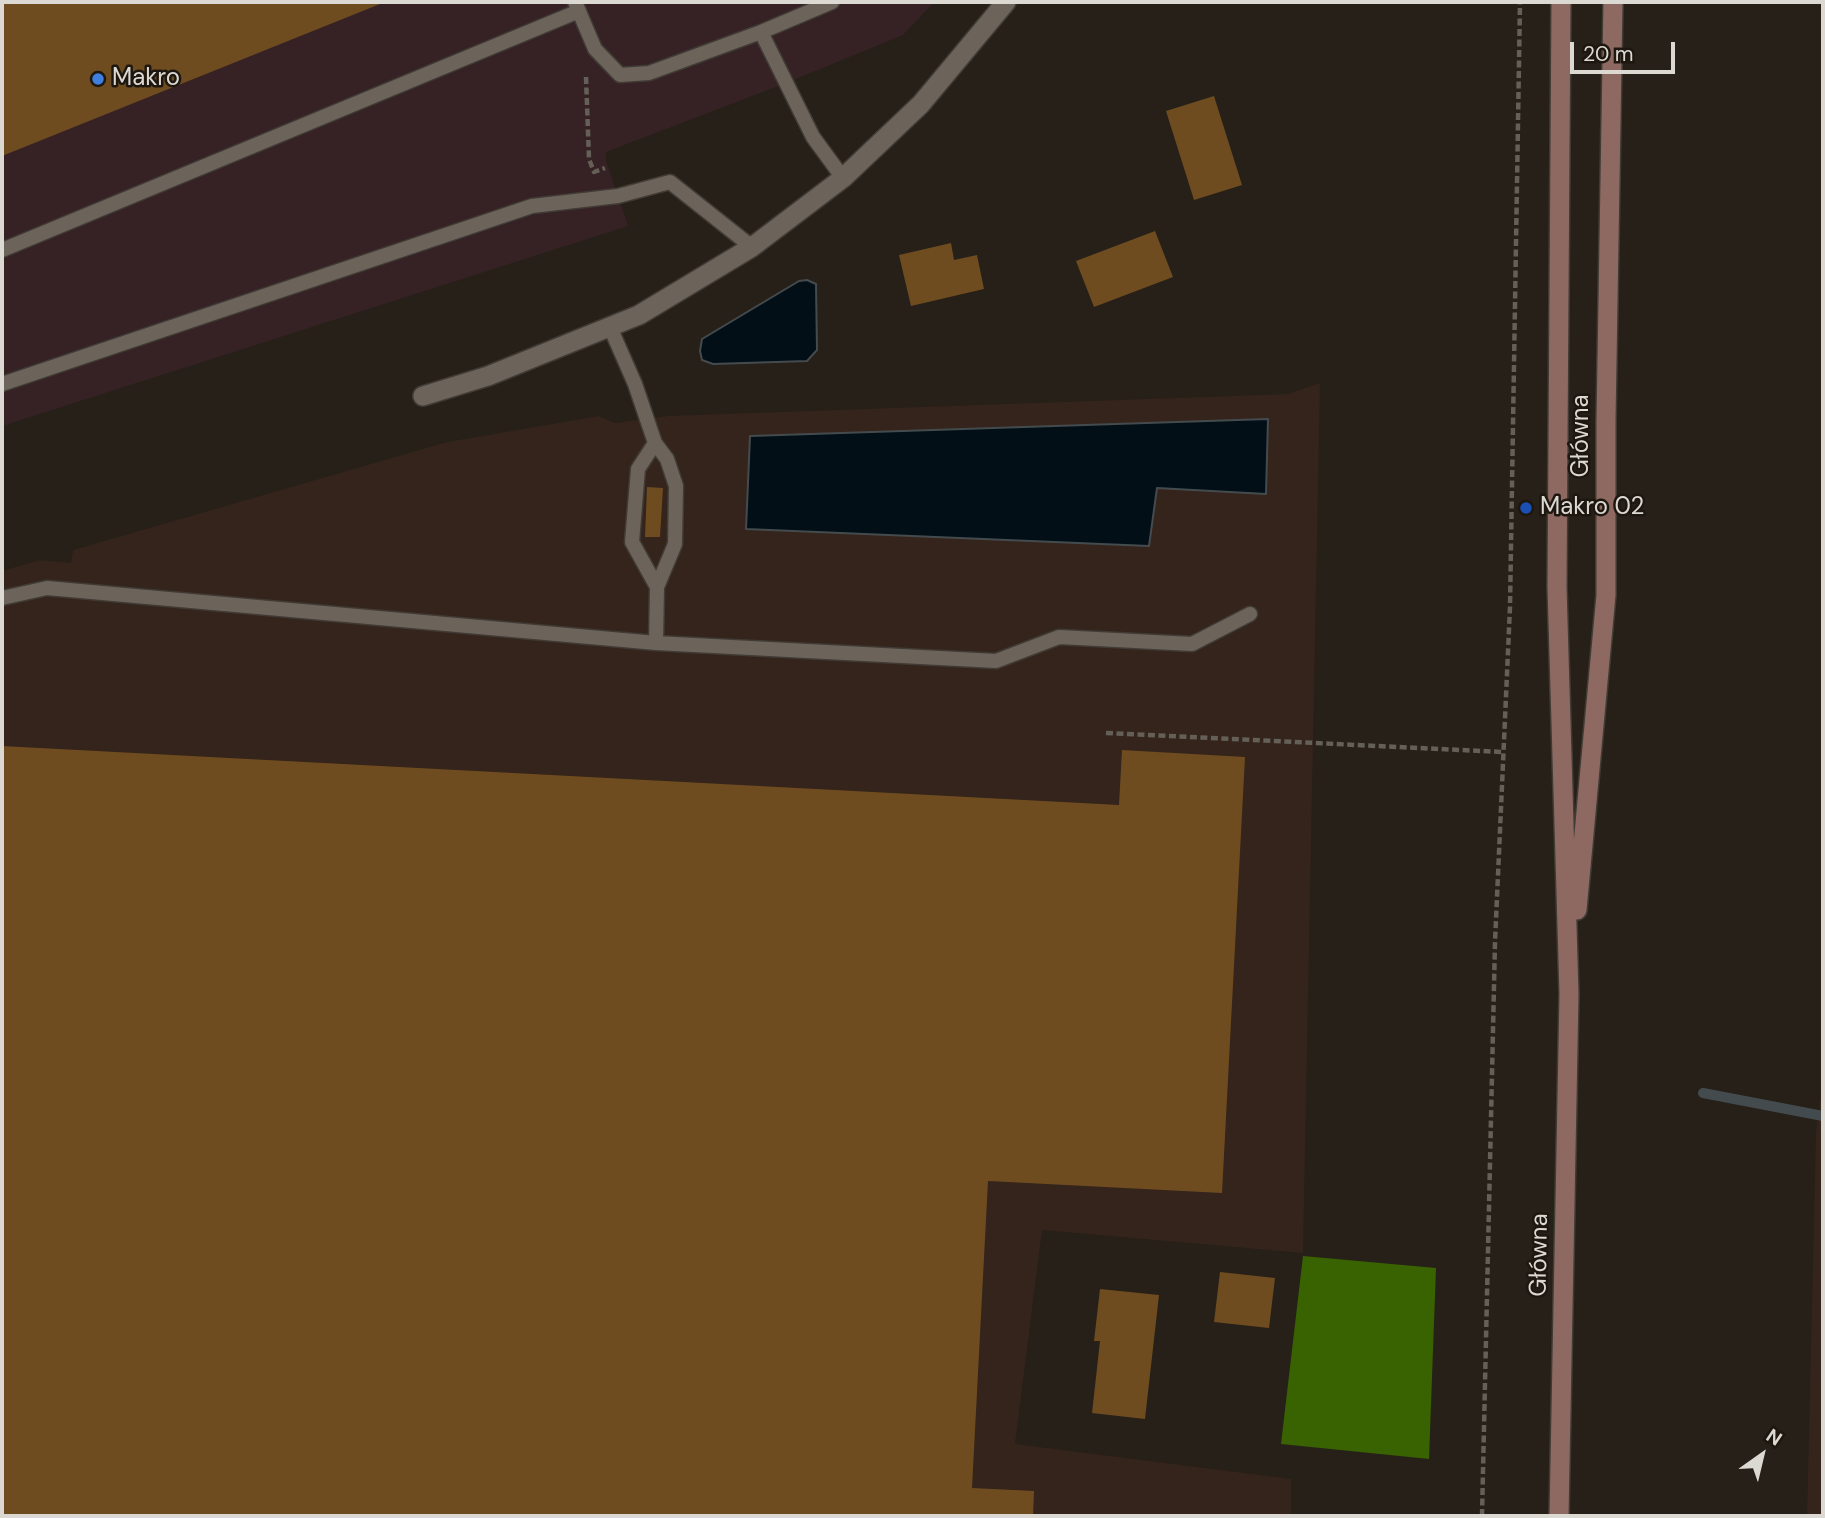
<!DOCTYPE html>
<html>
<head>
<meta charset="utf-8">
<style>
	body { margin:0 }
	#map { position:relative; width:1825px; height:1518px; overflow:hidden; background:#262018; font-family:"DM Sans",sans-serif }
	canvas { display:block }
	.frame { position:absolute; inset:0; border:4px solid #dcd8d2; pointer-events:none }
	.north { position:absolute; left:1727px; top:1420px; width:70px; height:70px; -webkit-text-stroke:5px #1d170f; paint-order:stroke; rotate:34deg; font-size:19px; font-weight:700; line-height:28px; text-align:center; color:#dcd8d2 }
	.north::after { content:''; display:block; margin:auto; width:24px; height:32px; background:#dcd8d2; clip-path:polygon(50% 0,100% 100%,50% 72%,0 100%) }
	.scale { position:absolute; left:1570px; top:42px; width:105px; height:32px; box-sizing:border-box; border:4px solid #dcd8d2; border-top:0; padding-left:9px; font-size:21px; line-height:24px; white-space:nowrap; color:#dcd8d2; -webkit-text-stroke:5px #1d170f; paint-order:stroke }
</style>
</head>
<body>
<div id="map">
<canvas width="1825" height="1518"></canvas>
<div class="frame"></div>
<div class="north">N</div>
<div class="scale">20 m</div>
</div>
<script>
const context = document.querySelector('canvas').getContext('2d');
context.lineJoin = 'round';
function fill(path, color) { context.fillStyle = color; context.fill(path, 'evenodd'); }
function trace(path, color, width, dash) { context.strokeStyle = color; context.lineWidth = width; context.lineCap = dash ? 'butt' : 'round'; context.setLineDash(dash || []); context.stroke(path); }
function drawText(font, color, halo, rows, align = 'center') {
  context.font = font + ' "DM Sans",sans-serif'; context.lineWidth = 5; context.setLineDash([]); context.textBaseline = 'middle'; context.strokeStyle = halo; context.fillStyle = color; for (const [text, x, y, turn = 0] of rows) {
    context.save(); context.translate(x, y); context.rotate((+turn || 0) * Math.PI / 180); context.textAlign = isNaN(turn) ? turn : align; if (halo) context.strokeText(text, 0, 0); context.fillText(text, 0, 0); context.restore();
  }
}
fill(new Path2D(`
	M2,2H934L903,35L786,83L606,152V161L628,226L2,426Z`), '#362225');
fill(new Path2D(`
	M1320,383L1303,1253L1042,1230L1015,1444L1291,1479V1516H2V571L40,560L71,563L73,550L447,442L599,416L615,423L668,416L1288,394Z
	M1823,991V1516H1807L1816,1133L1821,1093Z`), '#34241b');
fill(new Path2D(`
	M1303,1256L1436,1268L1429,1459L1281,1444Z`), '#396200');
const water = new Path2D(`
	M807,280L816,284L817,350L807,361L713,364L702,360L700,351L702,339L799,281Z
	M1268,419L1266,494L1157,488L1149,546L746,529L750,436Z`);
fill(water, '#030f16');
trace(water, '#444b4e', 2);
trace(new Path2D(`
	M1703,1093L1823,1116`), '#444b4e', 10);
fill(new Path2D(`
	M2,2H385L2,156Z
	M1214,96L1242,185L1194,200L1166,111Z
	M1155,231L1173,277L1094,307L1076,261Z
	M951,243L954,260L977,255L984,289L911,306L899,255Z
	M647,487L663,488L660,537H645Z
	M2,746L1119,805L1122,750L1245,757L1222,1193L988,1181L972,1488L1034,1491L1033,1516H2Z
	M1220,1272L1275,1278L1269,1328L1214,1322Z
	M1100,1289L1159,1295L1145,1419L1092,1413L1100,1341H1094Z`), '#6e4c20');
const service = new Path2D(`
	M575,2L595,49L620,75L649,73L761,32L832,2
	M761,32L813,137L843,178
	M2,250L579,11
	M610,327L635,384L655,443L667,459L676,486L675,544L657,587L656,643
	M2,384L532,206L618,196L670,182L752,247
	M655,443L638,469L632,542L657,587
	M2,598L47,588L656,643L996,661L1059,637L1192,644L1250,614`);
const minor = new Path2D(`
	M423,396L488,376L639,315L752,247L843,178L921,104L1006,2`);
const secondary = new Path2D(`
	M1577,910L1606,595V420L1613,2
	M1559,1516L1569,994L1557,587L1561,2`);
trace(service, '#403b35', 17);
trace(minor, '#403b35', 22);
trace(secondary, '#403b35', 22);
trace(new Path2D(`
	M586,77L589,159L594,172L605,168
	M1106,733L1503,752
	M1482,1516L1495,942L1510,607L1520,2`), '#645f57', 4.5, [7, 3.5]);
trace(service, '#6c645b', 14);
trace(minor, '#6c645b', 19);
trace(secondary, '#8e6962', 19);
for (const [x, y, r, color] of [
	[98,79,7,"#3f7fe0"],
	[1526,508,7,"#1a4fb4"]
]) { const dot = new Path2D(); dot.arc(x, y, r, 0, 2 * Math.PI); context.fillStyle = color; context.fill(dot); trace(dot, '#1d170f', 2.5); }
drawText('24px', '#dcd8d2', '#1d170f', [
	["Makro",112,79],
	["Makro 02",1540,508]
], 'left');
drawText('24px', '#dcd8d2', '#1d170f', [
	["Główna",1582,436,-90],
	["Główna",1540,1255,-89]
]);
</script>
</body>
</html>
